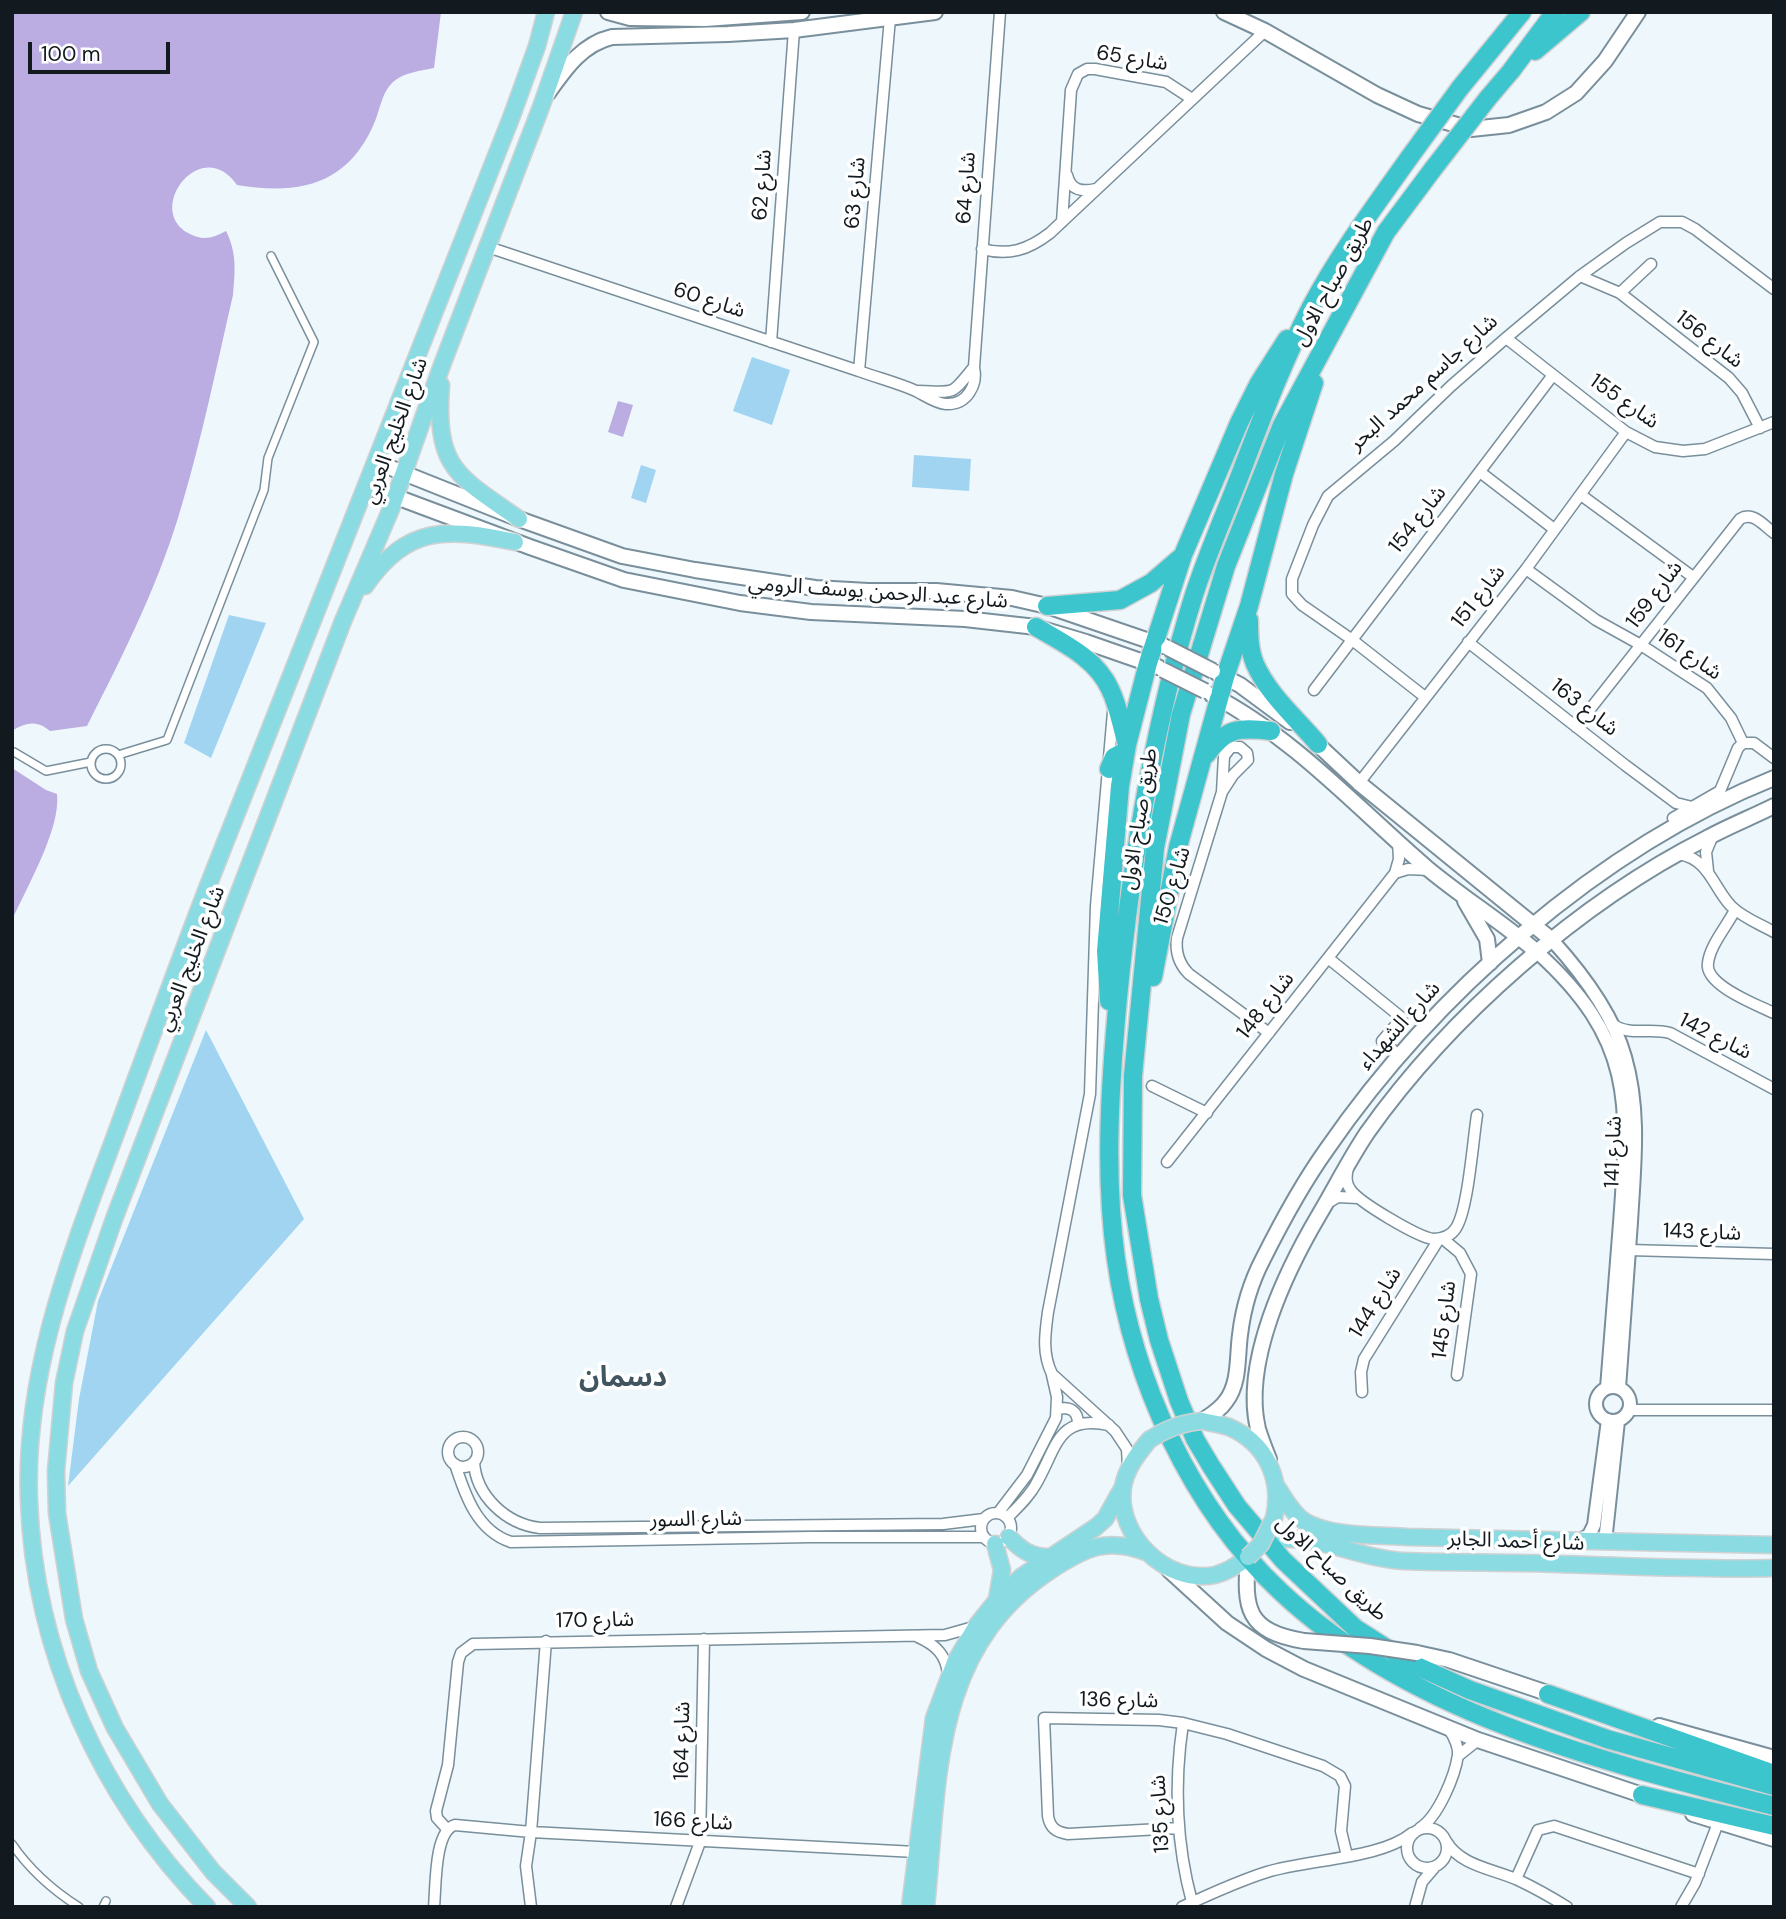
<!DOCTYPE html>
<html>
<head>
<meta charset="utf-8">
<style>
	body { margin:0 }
	#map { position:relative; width:1786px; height:1919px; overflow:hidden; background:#edf7fc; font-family:"DM Sans",sans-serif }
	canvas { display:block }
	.frame { position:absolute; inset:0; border:14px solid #121a1f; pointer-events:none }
	.scale { position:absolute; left:28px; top:42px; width:142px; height:32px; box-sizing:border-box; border:4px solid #121a1f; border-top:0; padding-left:9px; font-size:21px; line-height:24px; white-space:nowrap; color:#121a1f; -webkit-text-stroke:5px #fff; paint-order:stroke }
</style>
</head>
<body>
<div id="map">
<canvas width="1786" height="1919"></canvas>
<div class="frame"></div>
<div class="scale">100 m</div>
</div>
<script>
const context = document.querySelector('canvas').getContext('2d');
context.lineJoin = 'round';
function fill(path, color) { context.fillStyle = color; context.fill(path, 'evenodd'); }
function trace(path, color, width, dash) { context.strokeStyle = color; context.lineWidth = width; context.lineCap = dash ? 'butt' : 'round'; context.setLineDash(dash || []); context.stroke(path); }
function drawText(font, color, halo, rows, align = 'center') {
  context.font = font + ' "DM Sans","Noto Sans Arabic",sans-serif'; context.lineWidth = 7; context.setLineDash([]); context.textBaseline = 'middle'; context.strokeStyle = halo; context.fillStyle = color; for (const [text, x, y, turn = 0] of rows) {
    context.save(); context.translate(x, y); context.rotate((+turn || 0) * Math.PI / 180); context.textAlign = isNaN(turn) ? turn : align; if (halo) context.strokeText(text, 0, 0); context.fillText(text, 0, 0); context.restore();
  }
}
fill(new Path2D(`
	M752,357L790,370L772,425L733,411Z
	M914,455L971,459L969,491L912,487Z
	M641,465L656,470L646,503L631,498Z
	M229,615L266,623L211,758L184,743Z
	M206,1030L304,1219L68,1486L79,1399L98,1301Z`), '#a1d4f1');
fill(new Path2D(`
	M12,12H441L434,68C421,71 404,72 393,82C381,93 380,112 373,126C346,186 297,195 237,185C201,133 143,211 190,234C203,241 214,238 226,231C237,253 235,271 233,295C217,364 203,433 183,501C161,580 124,653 87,726L50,731C37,720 26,722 12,731Z
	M618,401L633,405L623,437L608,432Z
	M12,768L46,790L57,794C61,828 27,887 12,920Z`), '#bbace2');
const pedestrian = new Path2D(`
	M91 764a15 15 0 1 1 30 0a15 15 0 1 1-30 0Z
	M14,752L46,771L91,762
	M118,755L167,740L264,490L268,458L314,342L271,256
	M12,1844C29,1869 54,1891 79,1907
	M103,1907L106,1901`);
const minor = new Path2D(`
	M1067,175C1071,191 1082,192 1096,189
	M1062,222L1071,90L1078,74L1087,69H1095L1166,82L1192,99
	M488,247L859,371C878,378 898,383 916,391C926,396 935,403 946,404C967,405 978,385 974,367L1000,12
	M982,249C1009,256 1028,250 1050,233L1265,31
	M1580,276L1620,293L1729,378L1742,393L1760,428
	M1620,293L1651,264
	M1506,338L1626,432L1655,447L1683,451L1705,449L1774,422
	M771,342L794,30
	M859,371L890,18
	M919,391C957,392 950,396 974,367
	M1480,472L1554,529
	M1581,495L1693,577
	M1526,569L1596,620L1641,645L1707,688L1731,718L1743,743
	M1468,642L1625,765L1676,803L1692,807
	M1314,690L1553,375
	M1425,697L1351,639L1302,605L1292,594V579L1313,525L1328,496L1394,441L1451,386L1506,338L1580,276L1626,243L1660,222H1682L1695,229L1774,289
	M1113,712L1096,906L1090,1094L1048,1312C1045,1334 1042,1353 1052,1374L1115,1431L1127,1449L1128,1467
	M1576,727L1740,519C1753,511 1763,525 1774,533
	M1359,783L1526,569L1626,432
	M1222,792L1233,775L1248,760L1247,753L1240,747H1231L1224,756L1222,792L1177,938C1175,953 1179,964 1189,974L1269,1033
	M1673,818L1720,791L1738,748L1743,743H1754L1774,758
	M1679,854C1709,859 1713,887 1731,906C1743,918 1760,924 1774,932
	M1708,871L1706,852L1713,835
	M1395,873L1408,869L1429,870
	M1735,910C1727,926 1710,945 1708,963C1704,985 1757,1005 1774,1013
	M1328,958L1402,1018L1382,1041L1400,1056
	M1612,1024C1631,1037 1649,1027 1670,1033L1774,1089
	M1152,1086L1207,1113
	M1167,1162L1395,873L1399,859L1398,842
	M1348,1168C1346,1175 1345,1182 1350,1189C1358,1202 1418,1237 1433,1239C1442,1239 1451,1236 1456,1228C1468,1210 1473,1140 1477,1115
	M1326,1204L1338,1197L1358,1198
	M1442,1238L1460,1253L1471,1274L1457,1375
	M1629,1250L1774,1254
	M1362,1392L1361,1372L1364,1359L1439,1239
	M1058,1409C1070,1406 1078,1411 1078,1424
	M1630,1410H1774
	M448 1452a15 15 0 1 1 30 0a15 15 0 1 1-30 0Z
	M474,1462C476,1496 506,1524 540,1528L943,1524L984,1519
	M455,1464C465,1495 477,1531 511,1542L812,1537H983
	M981 1528a15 15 0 1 1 30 0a15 15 0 1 1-30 0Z
	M998,1513L1027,1475L1056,1418L1057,1397L1052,1375
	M1007,1518C1018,1507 1029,1497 1036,1484C1057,1448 1057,1414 1109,1425
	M918,1637C936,1645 946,1655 948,1674
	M1183,1723C1174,1783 1176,1843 1192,1902
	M1458,1756L1478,1740
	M1407 1848a20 20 0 1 1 40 0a20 20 0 1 1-40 0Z
	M1179,1828L1068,1834C1056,1832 1050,1828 1048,1816L1044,1718L1159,1720L1183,1723L1227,1734L1323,1766L1340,1776L1345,1786L1341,1831L1347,1856
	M1420,1828C1438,1817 1455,1776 1458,1755C1459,1746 1454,1737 1449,1729
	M447,1829L437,1818L436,1811L448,1765L458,1662L461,1653L473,1644L945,1635L977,1626
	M1446,1841C1460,1866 1494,1869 1518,1880C1535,1888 1551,1897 1567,1907
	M1516,1879L1538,1830L1554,1826L1699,1874
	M434,1907C436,1887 434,1831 455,1825L531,1832L916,1852
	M531,1907L526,1866L531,1832L546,1641
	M676,1907L700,1842L704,1639
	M1182,1907C1210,1894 1238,1881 1267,1872C1309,1859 1381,1859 1412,1833
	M1415,1907L1422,1882L1434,1868
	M1681,1907L1695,1883L1718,1823`);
const tertiary = new Path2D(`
	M1552,940C1582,973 1613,1014 1625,1057C1641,1112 1634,1167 1631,1222C1627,1277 1623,1332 1619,1388
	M1537,952C1634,1040 1629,1102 1620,1223C1616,1278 1611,1333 1607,1388
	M1596 1404a17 17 0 1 1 34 0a17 17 0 1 1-34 0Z
	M1579,1541L1589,1535L1594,1525L1608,1420
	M1605,1542L1618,1421`);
const secondary = new Path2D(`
	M608,12L630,18L705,19L802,12
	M1224,12L1265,31L1377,95L1418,114L1471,129L1509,125L1546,112L1576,93L1605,61L1638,12
	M548,93C565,69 582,44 612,37L728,34L794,30L935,12
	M376,462L519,519L622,556L695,570L815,588L868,591H936L1012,598L1047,606L1164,646
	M367,486L530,547L624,580L740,603L811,612L965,619L1036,627L1086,642L1158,667
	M1217,673L1240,685L1290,722
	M1212,695C1295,738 1357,808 1427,868C1463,898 1502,922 1537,952
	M1312,739L1359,783L1552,940
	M1465,901L1487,939L1490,963
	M1202,1421C1211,1415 1220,1410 1226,1401C1240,1383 1237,1356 1240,1335C1243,1309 1251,1282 1263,1259C1282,1221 1302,1184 1327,1149C1433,995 1599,848 1774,778
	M1269,1459C1265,1449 1261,1439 1258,1429C1242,1362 1286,1271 1319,1215C1335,1188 1349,1160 1367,1133C1449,1017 1580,902 1707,838C1729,826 1752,817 1774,806
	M1248,1557C1244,1609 1246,1631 1304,1641
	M1169,1570L1227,1623L1266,1649L1304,1669L1478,1740L1651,1798
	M1417,1653L1449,1660L1556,1696
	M1659,1726L1774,1758
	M1693,1814L1774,1839`);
const primary = new Path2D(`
	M441,385C435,468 456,475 519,519
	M365,586C408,524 448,528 515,542
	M1202,1421C1211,1423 1221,1424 1229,1427C1266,1443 1283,1479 1274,1518
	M1149,1440C1138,1454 1126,1468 1123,1487C1116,1535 1166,1585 1215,1575C1227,1572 1238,1565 1248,1557
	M1277,1487C1285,1499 1292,1513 1304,1521C1330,1537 1378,1535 1407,1537L1774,1545
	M1009,1537C1021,1550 1031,1557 1049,1557
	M1278,1539C1321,1536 1361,1559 1404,1561C1456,1563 1508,1562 1560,1564C1631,1566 1702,1570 1774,1568
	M995,1544L1002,1570L997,1599
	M207,1907C101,1799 34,1652 29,1500C24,1372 71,1254 115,1136C145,1054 175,972 206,891C308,633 409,376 511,118L537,46L546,12
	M248,1907L213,1872L160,1804L115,1728L89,1671L74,1619L57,1513L56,1471L64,1383L75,1331L114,1219L343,621L391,509L442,365L541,107L574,12
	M910,1907L934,1718L955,1662L977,1625L997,1600L1021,1577L1096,1527L1105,1519L1123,1487
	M926,1907C939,1780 931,1649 1051,1570C1085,1548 1106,1537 1146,1552`);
const motorway = new Path2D(`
	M1535,51L1581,12
	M1460,88L1522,12
	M1488,98L1511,71L1555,12
	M1409,158C1375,206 1339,254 1311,307C1284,359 1263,415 1242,470C1226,512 1207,554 1193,598C1153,727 1131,863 1118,998C1110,1084 1104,1174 1116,1259C1133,1380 1190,1507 1280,1591C1411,1715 1604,1762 1774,1806
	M1433,169L1386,232L1282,425L1226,566L1181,714L1155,848L1133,1076L1132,1195L1149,1299L1159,1340L1179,1401L1195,1439L1211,1466L1237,1506L1283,1560L1355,1628L1410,1663L1470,1690L1607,1739L1774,1786
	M1047,606L1120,600L1151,583L1180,558
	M1249,620C1249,634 1249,650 1255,664C1268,694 1297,719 1318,744
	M1036,627C1063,643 1096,658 1110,689C1118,705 1121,724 1126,741
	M1206,755C1226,728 1238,727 1271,731
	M1109,769L1114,757L1126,751
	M1153,977L1178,847L1225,677L1249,606L1284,474L1314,383
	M1109,1001L1106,951L1120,786L1127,745L1148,663L1183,555L1239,423L1259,383L1287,339
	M1548,1694L1774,1774
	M1642,1795L1774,1826`);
trace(pedestrian, '#798f9b', 10);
trace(minor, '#798f9b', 13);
trace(tertiary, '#798f9b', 16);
trace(secondary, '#798f9b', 18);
trace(primary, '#d0d1d2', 19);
trace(motorway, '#d0d1d2', 21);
trace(pedestrian, '#fff', 7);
trace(minor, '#fff', 10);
trace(tertiary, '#fff', 12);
trace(secondary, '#fff', 14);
trace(primary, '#8bdce2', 16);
trace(motorway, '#3dc5ce', 18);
const secondaryBridge = new Path2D(`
	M1168,648L1213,671
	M1163,670L1205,691
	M1304,1641L1370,1646L1417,1653`);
const primaryBridge = new Path2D(`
	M1149,1440C1166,1429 1181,1423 1202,1421
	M1248,1557L1261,1544L1274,1518`);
const motorwayBridge = new Path2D(`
	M1409,158L1460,88
	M1433,169L1488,98`);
trace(secondaryBridge, '#798f9b', 18, []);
trace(primaryBridge, '#d0d1d2', 19, []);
trace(motorwayBridge, '#d0d1d2', 21, []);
trace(secondaryBridge, '#fff', 14);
trace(primaryBridge, '#8bdce2', 16);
trace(motorwayBridge, '#3dc5ce', 18);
drawText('21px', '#121a1f', '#fff', [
	["شارع 65",1132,59,9],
	["شارع 62",763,185,-86],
	["شارع 64",967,188,-86],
	["شارع 63",856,193,-85],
	["طريق صباح الاول",1334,282,-61],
	["شارع 60",709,301,18],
	["شارع 156",1709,340,38],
	["شارع جاسم محمد البحر",1424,383,-42],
	["شارع 155",1624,402,35],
	["شارع الخليج العربي",396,431,-70],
	["شارع 154",1418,520,-52],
	["شارع عبد الرحمن يوسف الرومي",878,593,4],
	["شارع 159",1655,595,-53],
	["شارع 151",1479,597,-52],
	["شارع 161",1689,655,35],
	["شارع 163",1584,708,38],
	["طريق صباح الاول",1140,819,-81],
	["شارع 150",1173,886,-73],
	["شارع الخليج العربي",192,959,-69],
	["شارع 148",1266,1006,-52],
	["شارع الشهداء",1400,1026,-48],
	["شارع 142",1715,1037,27],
	["شارع 141",1614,1152,-88],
	["شارع 143",1702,1233,2],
	["شارع 144",1376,1303,-58],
	["شارع 145",1445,1320,-83],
	["شارع السور",696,1520,-1],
	["شارع أحمد الجابر",1516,1542,2],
	["طريق صباح الاول",1331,1569,43],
	["شارع 170",595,1621,-1],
	["شارع 136",1119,1701,1],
	["شارع 164",683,1741,-89],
	["شارع 135",1161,1814,-93],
	["شارع 166",693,1822,3]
]);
drawText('bold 28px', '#415561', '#fff', [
	["دسمان",623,1379]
]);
</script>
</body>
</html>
